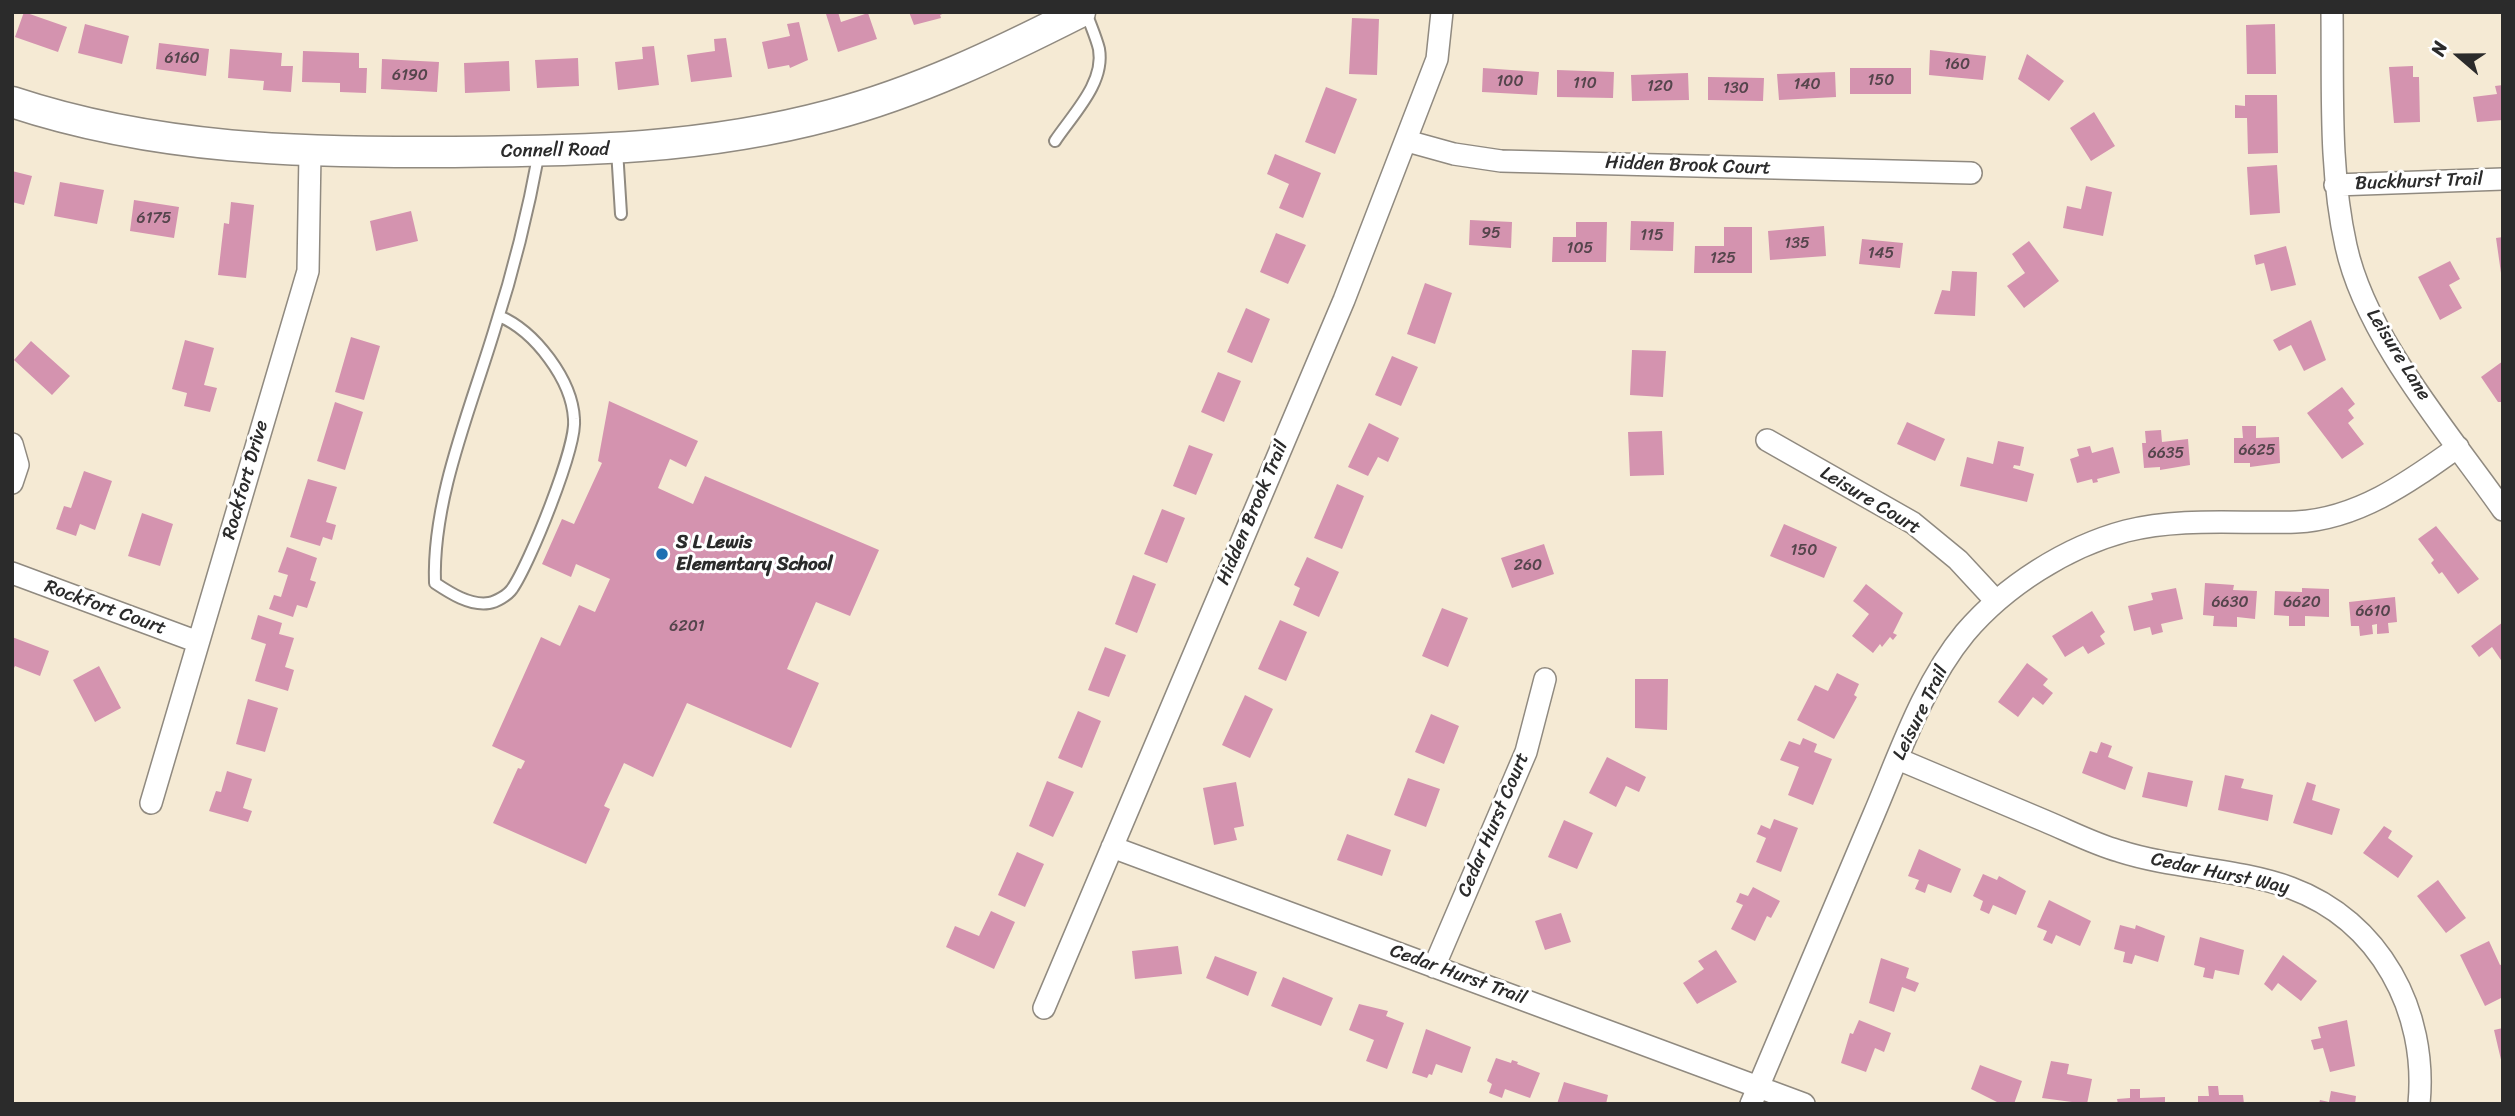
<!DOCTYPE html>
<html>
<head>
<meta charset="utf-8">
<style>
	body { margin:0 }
	#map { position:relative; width:2515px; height:1116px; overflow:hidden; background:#f5ead4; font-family:Sriracha,sans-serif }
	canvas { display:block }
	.frame { position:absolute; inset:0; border:14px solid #2b2b2b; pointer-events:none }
	.north { position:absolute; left:2424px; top:21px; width:70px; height:70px; -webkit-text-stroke:5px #fff; paint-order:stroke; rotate:290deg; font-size:19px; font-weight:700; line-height:28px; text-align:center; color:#2b2b2b }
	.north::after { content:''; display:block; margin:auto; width:24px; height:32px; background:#2b2b2b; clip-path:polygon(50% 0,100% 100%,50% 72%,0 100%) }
</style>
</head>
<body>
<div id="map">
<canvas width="2515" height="1116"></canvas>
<div class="frame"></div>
<div class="north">N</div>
</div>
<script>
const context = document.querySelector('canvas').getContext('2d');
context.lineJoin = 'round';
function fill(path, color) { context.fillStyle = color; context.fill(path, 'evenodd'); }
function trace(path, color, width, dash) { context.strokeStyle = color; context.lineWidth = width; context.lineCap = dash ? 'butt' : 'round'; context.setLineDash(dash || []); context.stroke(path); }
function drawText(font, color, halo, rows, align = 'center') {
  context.font = font + ' Sriracha,sans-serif'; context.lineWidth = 6; context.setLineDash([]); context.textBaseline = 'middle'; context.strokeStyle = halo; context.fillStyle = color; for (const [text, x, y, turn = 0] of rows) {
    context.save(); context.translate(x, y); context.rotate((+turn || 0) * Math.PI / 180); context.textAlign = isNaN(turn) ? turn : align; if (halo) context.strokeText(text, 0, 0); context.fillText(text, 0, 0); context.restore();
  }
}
fill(new Path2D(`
	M24,12L67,27L58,52L15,37Z
	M838,12L841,22L868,13L877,39L838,52L826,14Z
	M909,12H947L940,15L941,18L914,25Z
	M1352,18L1379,19L1377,75L1349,74Z
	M799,22L808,60L790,68L789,65L768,69L762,42L790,36L787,24Z
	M85,24L129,36L122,64L78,53Z
	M2275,24L2276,74H2247L2246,25Z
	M726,38L732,77L691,82L687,55L715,51L714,39Z
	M159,43L209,49L206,76L156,69Z
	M654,46L659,85L618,90L615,62L643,59L642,47Z
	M230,49L282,53L281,66H293L291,92L263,90L264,81L228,78Z
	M1930,50L1986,56L1983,80L1929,75Z
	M303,51L359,53V68H367L366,93L340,92V83L302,82Z
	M2027,54L2064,81L2049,101L2018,79Z
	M578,58L579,86L537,88L535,60Z
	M382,59L439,62L437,92L381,89Z
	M509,61L510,91L465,93L464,63Z
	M2413,66V77H2419L2420,122L2394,123L2389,67Z
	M1483,68L1539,72L1537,95L1482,92Z
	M1850,68H1911V94H1850Z
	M1557,70L1614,72L1613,98L1557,97Z
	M1835,72L1836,97L1779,100L1777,74Z
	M1688,73L1689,100L1632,101L1631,75Z
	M1708,77L1764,78L1763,101L1708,100Z
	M2503,85V120L2477,122L2473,97L2497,94L2495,86Z
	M1326,87L1357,99L1335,154L1305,142Z
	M2245,95H2277L2278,153L2248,154L2247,118H2235V105L2245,106Z
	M2094,112L2115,146L2091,161L2070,128Z
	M1275,154L1321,173L1303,218L1279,208L1289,184L1267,174Z
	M2277,165L2280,213L2250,215L2247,167Z
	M12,171L32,176L24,205L12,202Z
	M60,182L104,190L97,224L54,216Z
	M2086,186L2112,192L2103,236L2063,228L2067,206L2081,209Z
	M134,200L179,207L174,238L130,231Z
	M231,202L254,205L246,278L218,275L224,223L229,224Z
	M411,211L418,241L376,251L370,221Z
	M1470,220L1512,222L1511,248L1469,245Z
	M1631,221L1674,222L1673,251L1630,250Z
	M1576,222H1607L1606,262H1552L1553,237H1576Z
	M1824,226L1826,256L1770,260L1768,231Z
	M1724,227H1752V273H1694L1695,246H1724Z
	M1276,233L1306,245L1288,284L1260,272Z
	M2503,237V273H2501L2496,238Z
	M1862,239L1903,243L1900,268L1859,264Z
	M2029,241L2059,281L2024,308L2007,286L2025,273L2012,254Z
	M2286,246L2296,285L2271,291L2264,263L2256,265L2254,255Z
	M2450,261L2460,279L2449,285L2462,308L2440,320L2418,277Z
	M1952,271L1977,272L1975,316L1934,314L1942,290L1950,291Z
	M1425,283L1452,293L1435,344L1407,334Z
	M1246,308L1270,319L1252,363L1227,352Z
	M2311,320L2326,360L2304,371L2291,345L2279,351L2273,340Z
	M351,337L380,346L364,400L335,392Z
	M185,340L214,348L204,385L217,388L210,412L184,406L187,393L172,389Z
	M31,341L70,376L52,395L14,360Z
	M1632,350L1666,351L1663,397L1630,395Z
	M1392,356L1418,367L1401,406L1375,395Z
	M2503,361V402H2498L2481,377Z
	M1218,372L1241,381L1224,422L1201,412Z
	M2342,387L2355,404L2348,410L2354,418L2348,423L2364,444L2342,459L2307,413Z
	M609,401L698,441L686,467L670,459L658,488L693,504L705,476L879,550L850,616L816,602L787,669L819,683L791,748L687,703L653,777L624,763L604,806L610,809L586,864L493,823L518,768L521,769L525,761L492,746L541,637L560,646L579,605L595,612L610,579L576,564L571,577L542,564L562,519L574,524L602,463L598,461Z
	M335,402L363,412L345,470L317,461Z
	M1907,422L1945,439L1935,461L1897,444Z
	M1369,423L1399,438L1388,462L1378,457L1368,476L1348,467Z
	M2242,426H2256V438L2279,437L2280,463L2250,467V463H2234V438H2243Z
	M2161,430L2162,442L2188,439L2190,465L2160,470V467L2144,468L2142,443H2146L2145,431Z
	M1662,431L1664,475L1630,476L1628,432Z
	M1998,441L2024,447L2020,466L2014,465L2013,468L2034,474L2027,502L1960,486L1967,457L1993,464Z
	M1189,445L1213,454L1196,495L1173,486Z
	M2090,446L2092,453L2113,447L2120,473L2097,479L2098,482L2093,483L2092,479L2077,483L2070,459L2079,456L2077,449Z
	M84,471L112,481L95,530L80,524L76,536L56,529L64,506L71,508Z
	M308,479L337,487L326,522L336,525L332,540L323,537L320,546L290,537Z
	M1337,484L1364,496L1342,549L1314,538Z
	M1162,509L1185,518L1167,563L1144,554Z
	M142,513L173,524L160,566L128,556Z
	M1784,524L1837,547L1824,578L1770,556Z
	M2436,526L2479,579L2458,594L2442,572L2439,574L2431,563L2434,560L2418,539Z
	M1544,544L1554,574L1512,588L1501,558Z
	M287,547L317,558L310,580L316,582L307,608L297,605L293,617L269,609L274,595L281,597L288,575L278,572Z
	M1307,557L1339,572L1319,617L1293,605L1300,588L1294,585Z
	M1133,575L1156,584L1137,633L1115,624Z
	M2205,583L2234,585L2233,590L2257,591L2255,619L2237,617V627L2213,626L2214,616L2203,615Z
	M1866,584L1903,613L1893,633L1897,635L1893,640L1890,637L1882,647L1880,644L1873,653L1852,636L1869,614L1853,601Z
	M2176,588L2183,619L2161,624L2163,632L2152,635L2150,627L2134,631L2128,606L2153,600L2151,593Z
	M2302,588L2329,589V617L2305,616V626H2289V616L2274,615L2275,591L2302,592Z
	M2395,597L2397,622L2388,623L2389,633L2377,634V624L2372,625L2373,634L2360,636L2359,626H2351L2349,602Z
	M1442,608L1468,618L1448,667L1422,656Z
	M2092,611L2105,632L2100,636L2105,644L2088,654L2083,646L2065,657L2052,636Z
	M258,615L282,623L279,634L294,638L285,667L294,670L288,691L255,681L266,644L251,639Z
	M1280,620L1307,632L1286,681L1258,669Z
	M2503,622V663L2492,647L2479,657L2471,646Z
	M12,637L49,651L40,676L15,666L12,672Z
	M1105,647L1126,655L1109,697L1088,690Z
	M2027,663L2048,679L2043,685L2053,693L2043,705L2033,697L2018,717L1998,702Z
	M99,666L121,708L95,722L73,680Z
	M1837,673L1859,684L1854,695L1857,697L1834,739L1797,720L1815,685L1828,691Z
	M1635,679H1668L1667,730L1635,728Z
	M1245,695L1273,709L1250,758L1222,745Z
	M248,699L278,708L265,752L236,744Z
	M1078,711L1101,721L1082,768L1058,758Z
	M1431,714L1459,726L1444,764L1415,752Z
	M1803,738L1817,744L1814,752L1832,759L1813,805L1788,795L1799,767L1780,760L1789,741L1800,745Z
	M2101,742L2112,746L2108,757L2133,767L2125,790L2082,773L2090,751L2097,753Z
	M1607,757L1646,777L1639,792L1626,786L1616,807L1589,793Z
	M227,771L252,779L243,808L252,811L248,822L209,811L216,791L221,792Z
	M2148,772L2193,781L2187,807L2142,797Z
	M2225,775L2244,779L2241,788L2273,795L2268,821L2218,810Z
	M1408,778L1440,789L1426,827L1394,815Z
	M1047,781L1074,792L1053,837L1029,826Z
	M1236,782L1244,826L1234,828L1237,840L1214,845L1203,788Z
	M2307,782L2316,785L2312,800L2340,809L2332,835L2293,823Z
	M1774,819L1798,828L1781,872L1756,862L1766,838L1757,834L1761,825L1770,829Z
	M1564,820L1593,833L1577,869L1548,857Z
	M2384,826L2392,831L2388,838L2413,856L2398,878L2363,853Z
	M1347,834L1391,850L1382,876L1337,860Z
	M1919,849L1961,869L1951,893L1928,884L1925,893L1915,889L1919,880L1908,876Z
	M1017,852L1044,864L1025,907L998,895Z
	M1983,874L1997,880L1999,876L2026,891L2016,915L1993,905L1989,914L1980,910L1983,901L1973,896Z
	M2438,880L2466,918L2446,933L2417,896Z
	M1753,887L1780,901L1771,918L1767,916L1755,941L1731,929L1743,905L1736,902L1740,893L1748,896Z
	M2049,900L2091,921L2080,946L2056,935L2052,944L2043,940L2047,931L2037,927Z
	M991,911L1015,922L994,969L946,947L955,926L979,936Z
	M1561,913L1571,942L1545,950L1535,921Z
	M2120,925L2135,929L2136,925L2165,936L2158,962L2135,955L2132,964L2123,962L2125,952L2114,949Z
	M2200,937L2244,950L2239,975L2215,970L2213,979L2203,977L2205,968L2194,965Z
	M2489,941L2500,965L2503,964V997L2485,1006L2460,955Z
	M1178,946L1182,974L1135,979L1132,951Z
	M1716,950L1737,982L1697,1004L1683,983L1704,969L1698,961Z
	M2283,955L2317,981L2301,1001L2278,983L2272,991L2264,984Z
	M1215,956L1257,972L1248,996L1206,978Z
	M1881,958L1909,968L1906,978L1919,983L1915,992L1902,987L1894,1012L1869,1003Z
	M1283,977L1333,998L1321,1026L1271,1006Z
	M1359,1004L1388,1011L1386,1016L1404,1023L1387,1069L1366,1061L1374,1040L1349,1030Z
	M1859,1020L1891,1033L1884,1052L1875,1048L1866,1072L1841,1063L1850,1033L1853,1034Z
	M2347,1020L2355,1066L2330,1072L2323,1048L2314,1050L2311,1040L2321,1038L2318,1027Z
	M2503,1028V1064H2502L2494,1030Z
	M1426,1029L1471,1047L1462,1073L1436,1064L1432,1075L1429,1074L1427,1078L1412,1073Z
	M1496,1058L1511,1063L1512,1060L1518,1062L1517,1064L1540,1073L1530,1098L1505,1089L1502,1098L1489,1093L1492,1084L1487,1081Z
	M2051,1061L2069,1064L2067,1074L2092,1079L2087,1104L2042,1098Z
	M1980,1065L2022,1081L2014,1104H2001L1971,1089Z
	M1564,1082L1608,1095L1606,1104H1557Z
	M2208,1086H2218L2219,1095H2243L2244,1104H2198V1096H2209Z
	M2130,1089H2140V1098L2165,1097V1104H2118L2117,1099L2130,1098Z
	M2331,1091L2356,1096L2355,1104H2319L2320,1100L2329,1102Z`), '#d493af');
const lane = new Path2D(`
	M1055,141C1073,114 1105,83 1099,49C1096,37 1090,24 1086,12
	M617,150L621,214
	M499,316C535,331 572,380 574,419C577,447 529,565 512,589C508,595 496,602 489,603C470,606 450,593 435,583C432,499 471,408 495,328C514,269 528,212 539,152`);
const street = new Path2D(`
	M2332,12C2333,90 2329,170 2346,246C2366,338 2449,433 2503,510
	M1407,141L1454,154L1501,161L1971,173
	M2335,185L2503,179
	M1767,440L1913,523L1958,560L1996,601
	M12,444L18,465L12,483
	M12,573L198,642
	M1898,759C1947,780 1996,800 2045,821C2069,831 2094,844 2119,851C2175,869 2236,868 2291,888C2380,921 2428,1011 2419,1104
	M151,803L308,271L310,153
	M1112,847L1804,1104
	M1434,967L1526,752L1545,679
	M1044,1008L1344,300L1437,59L1442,12
	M1751,1104C1792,1007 1833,910 1874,814C1900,753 1923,684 1965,633C2005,586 2066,547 2126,531C2182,517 2239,524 2296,522C2358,519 2409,482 2458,447`);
const secondary = new Path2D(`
	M12,102C157,150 303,153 454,152C584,151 704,149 831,115C918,92 999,53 1080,12`);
trace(lane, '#908a80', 14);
trace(street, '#908a80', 24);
trace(secondary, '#908a80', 33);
trace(lane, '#fff', 10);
trace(street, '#fff', 21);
trace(secondary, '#fff', 30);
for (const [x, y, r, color] of [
	[662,554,7,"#1f6fb2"]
]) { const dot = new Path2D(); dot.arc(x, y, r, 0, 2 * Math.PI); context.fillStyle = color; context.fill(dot); trace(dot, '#fff', 2.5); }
drawText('16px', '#55454c', null, [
	["6160",182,59],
	["160",1957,65],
	["6190",410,76],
	["150",1881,81],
	["100",1510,82],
	["110",1585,84],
	["140",1807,85],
	["120",1660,87],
	["130",1736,89],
	["6175",154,219],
	["95",1491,234],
	["115",1652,236],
	["135",1797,244],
	["105",1580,249],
	["145",1881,254],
	["125",1723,259],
	["6625",2257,451],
	["6635",2166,454],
	["150",1804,551],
	["260",1528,566],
	["6630",2230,603],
	["6620",2302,603],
	["6610",2373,612],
	["6201",687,627]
]);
drawText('19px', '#2b2b2b', '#fff', [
	["Connell Road",555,151,-1],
	["Hidden Brook Court",1688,166,2],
	["Buckhurst Trail",2419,182,-2],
	["Leisure Lane",2398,355,58],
	["Rockfort Drive",246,480,-74],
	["Leisure Court",1870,501,31],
	["Hidden Brook Trail",1253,513,-67],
	["Rockfort Court",105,608,20],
	["Leisure Trail",1921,713,-64],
	["Cedar Hurst Court",1494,825,-67],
	["Cedar Hurst Way",2220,874,12],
	["Cedar Hurst Trail",1458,975,20]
]);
drawText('bold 19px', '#2b2b2b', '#fff', [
	["S L Lewis",676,543],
	["Elementary School",676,565]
], 'left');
</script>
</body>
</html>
